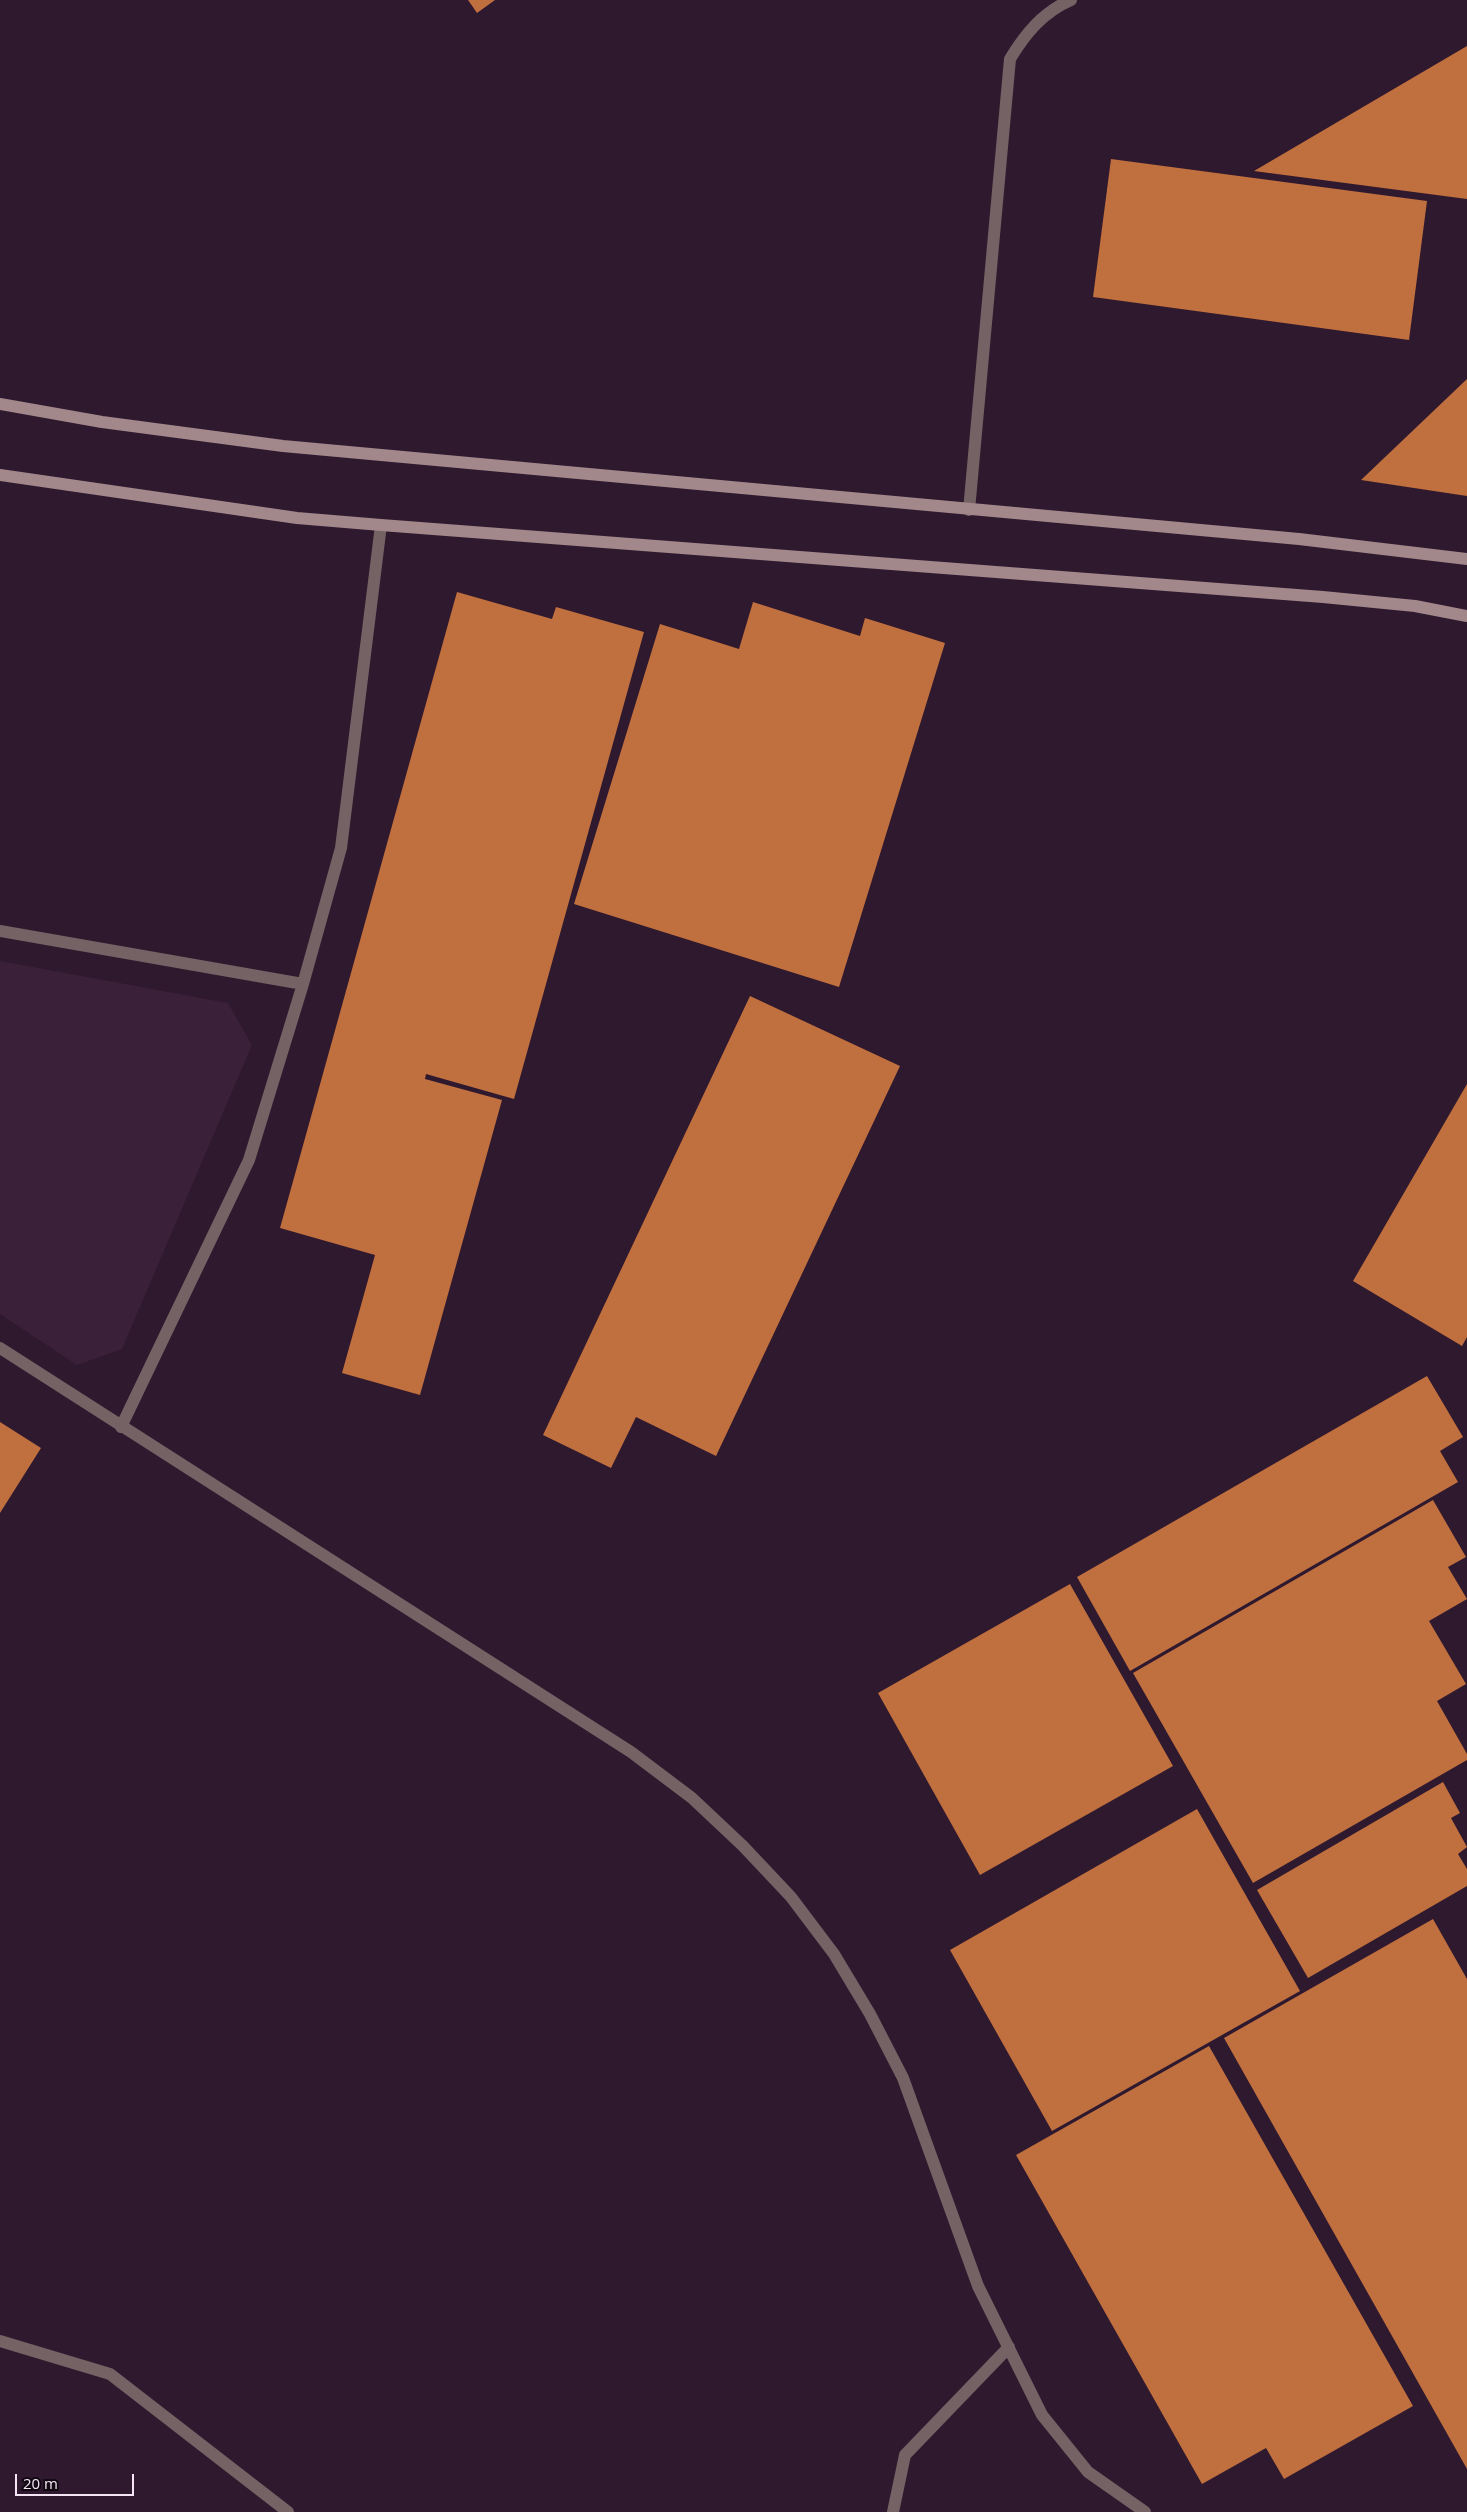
<!DOCTYPE html>
<html>
<head>
<meta charset="utf-8">
<style>
	body { margin:0 }
	#map { position:relative; width:1467px; height:2512px; overflow:hidden; background:#2f192e; font-family:"Open Sans",sans-serif }
	canvas { display:block }
	.scale { position:absolute; left:15px; top:2474px; width:119px; height:22px; box-sizing:border-box; border:2px solid #f6e6f5; border-top:0; padding-left:6px; font-size:15px; line-height:18px; white-space:nowrap; color:#f6e6f5; -webkit-text-stroke:4px #110811; paint-order:stroke }
</style>
</head>
<body>
<div id="map">
<canvas width="1467" height="2512"></canvas>
<div class="scale">20 m</div>
</div>
<script>
const context = document.querySelector('canvas').getContext('2d');
context.lineJoin = 'round';
function fill(path, color) { context.fillStyle = color; context.fill(path, 'evenodd'); }
function trace(path, color, width, dash) { context.strokeStyle = color; context.lineWidth = width; context.lineCap = dash ? 'butt' : 'round'; context.setLineDash(dash || []); context.stroke(path); }
fill(new Path2D(`
	M0,961L228,1003L252,1045L122,1349L77,1365L0,1314Z`), '#3b203a');
fill(new Path2D(`
	M468,0H495L477,13Z
	M1467,46V199L1254,171Z
	M1111,159L1427,201L1409,340L1093,297Z
	M1467,379V496L1361,480Z
	M457,592L552,619L556,607L644,632L514,1099L426,1074L425,1079L502,1100L420,1395L342,1373L375,1255L280,1228Z
	M753,602L860,636L865,618L945,643L839,987L574,904L660,624L739,649Z
	M750,996L900,1066L716,1456L636,1417L611,1468L543,1435Z
	M1467,1084V1337L1462,1346L1353,1281Z
	M1427,1376L1463,1437L1440,1451L1458,1482L1130,1671L1077,1577Z
	M0,1422L41,1448L0,1513Z
	M1433,1500L1466,1557L1448,1567L1467,1599L1429,1621L1466,1684L1437,1701L1467,1754V1760L1253,1883L1133,1673Z
	M1070,1584L1173,1766L980,1875L878,1693Z
	M1443,1782L1460,1813L1451,1818L1467,1847L1458,1854L1467,1869V1886L1308,1978L1257,1890Z
	M1197,1809L1300,1991L1052,2131L950,1950Z
	M1433,1919L1467,1979V2469L1224,2038Z
	M1209,2046L1413,2406L1284,2479L1266,2448L1202,2484L1016,2155Z`), '#c06f3f');
trace(new Path2D(`
	M969,510L1010,59C1025,34 1043,12 1071,0`), '#746265', 12);
trace(new Path2D(`
	M0,931L303,984
	M0,1348L631,1752L692,1798L743,1846L791,1897L834,1954L870,2014L903,2078L978,2286L1042,2415L1088,2472L1145,2512
	M121,1427L249,1160L303,984L341,848L381,525
	M0,2341L110,2374L288,2512
	M893,2512L905,2455L1009,2347`), '#746265', 12);
trace(new Path2D(`
	M0,404L102,422L283,446L1299,539L1467,559
	M0,475L297,518L381,525L1323,597L1415,606L1467,616`), '#a2878b', 12);
</script>
</body>
</html>
